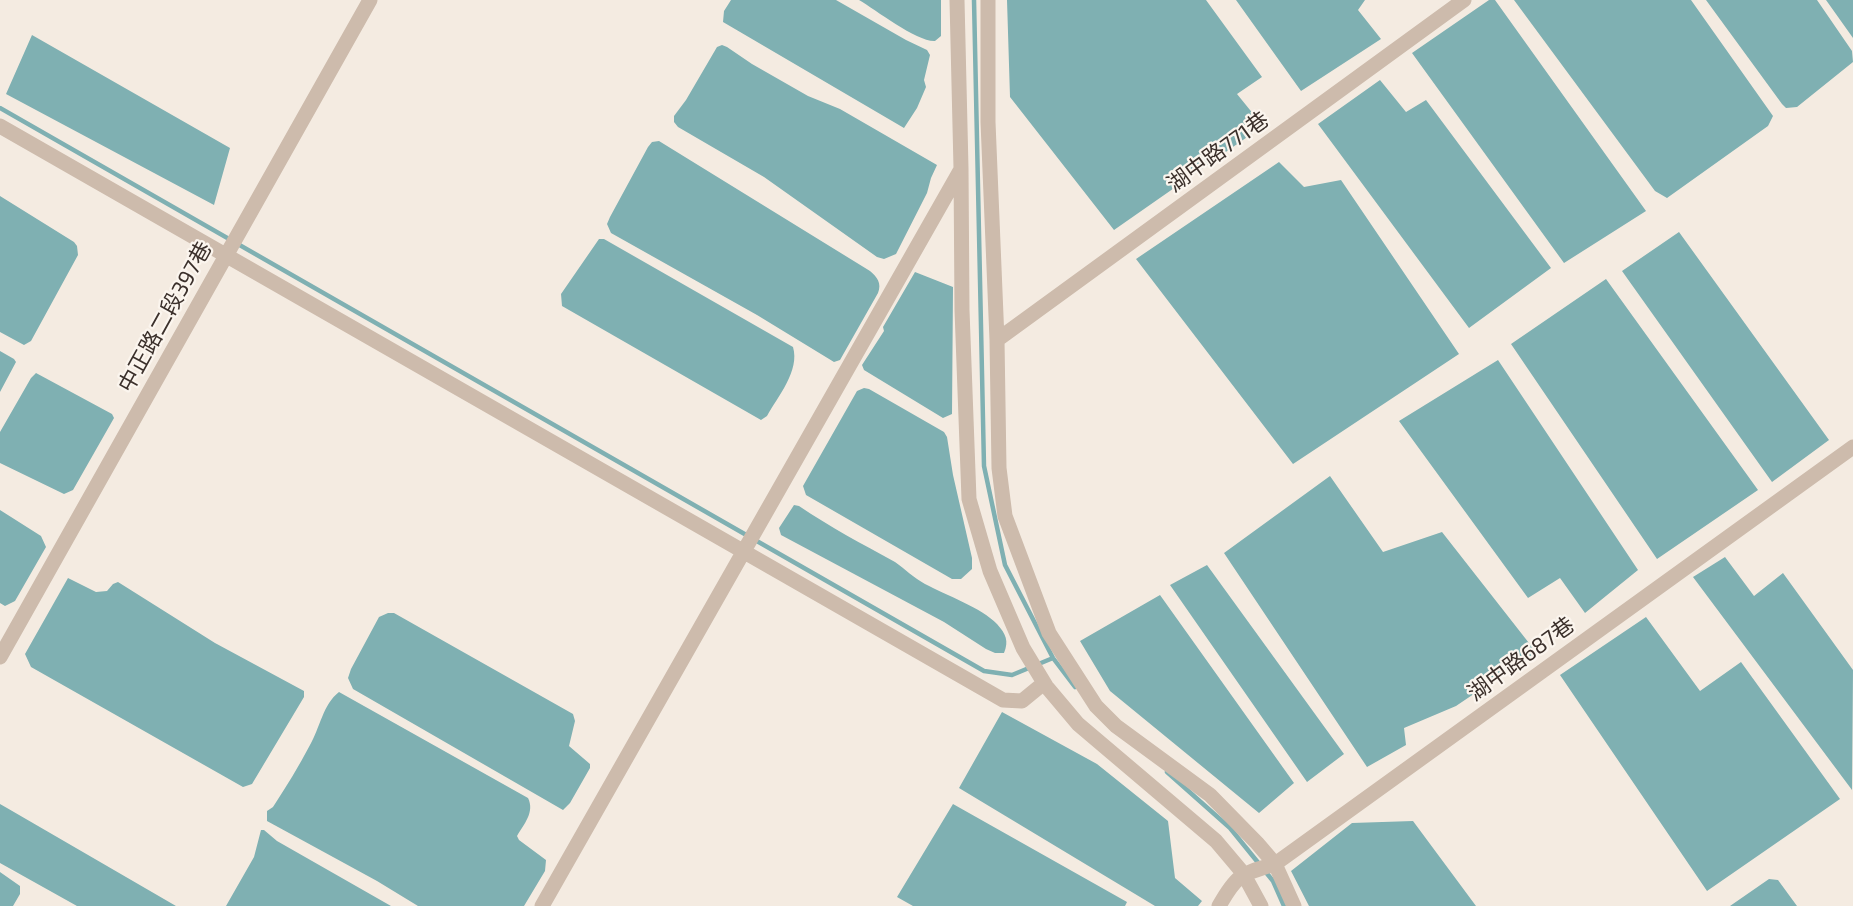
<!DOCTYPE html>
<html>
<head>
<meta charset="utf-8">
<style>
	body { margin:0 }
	canvas { display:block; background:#f4ebe1 }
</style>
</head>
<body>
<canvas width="1853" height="906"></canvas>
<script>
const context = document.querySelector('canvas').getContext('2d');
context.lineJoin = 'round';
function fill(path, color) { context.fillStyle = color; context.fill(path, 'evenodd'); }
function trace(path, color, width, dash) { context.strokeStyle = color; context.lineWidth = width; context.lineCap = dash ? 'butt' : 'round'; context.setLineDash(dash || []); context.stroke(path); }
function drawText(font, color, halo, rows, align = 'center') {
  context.font = font + ' "Exo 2","Noto Sans TC",sans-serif'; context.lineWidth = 4.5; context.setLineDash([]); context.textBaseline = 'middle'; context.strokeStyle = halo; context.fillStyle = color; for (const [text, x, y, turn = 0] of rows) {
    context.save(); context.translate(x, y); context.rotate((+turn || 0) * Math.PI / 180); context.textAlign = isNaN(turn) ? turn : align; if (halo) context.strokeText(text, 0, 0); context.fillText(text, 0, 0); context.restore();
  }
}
fill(new Path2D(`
	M731,0H836L906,40L927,50L930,55L924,80L926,87L917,108L904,128L723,22L724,11Z
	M859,0H941V36L935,41C917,42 876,10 859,0Z
	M1007,0H1206L1262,77L1237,94L1263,126L1114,230L1010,97Z
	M1236,0H1365L1358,10L1381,39L1301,91Z
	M1489,0H1495L1646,211L1564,263L1412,53Z
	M1514,0H1691L1773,116L1768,126L1667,198L1655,191Z
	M1706,0H1817L1852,51L1853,62L1797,107L1786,108L1782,104Z
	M1826,0H1853V38Z
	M32,35L230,148L214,205L6,94Z
	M722,45L727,47L752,64L808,96L840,109L937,165L931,178L927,193L896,254L884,259L877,257L764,177L678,127L674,122V116L686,100L717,47Z
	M1380,80L1406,112L1426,100L1551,268L1469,328L1318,124Z
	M659,141L870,271C877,277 882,283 878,293L840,360L834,362L757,315L611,233L607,224L610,217L648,147L652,142Z
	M1279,162L1304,187L1341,180L1459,354L1293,464L1136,259Z
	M0,196L74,242L77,246L78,255L31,341L24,345L0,332Z
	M1679,232L1829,440L1772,482L1622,271Z
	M599,239H604L793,347C800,371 778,396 767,416L761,420L562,306L561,294Z
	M915,272L953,287L952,414L943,418L864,370L862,365L884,331L883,327Z
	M1606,279L1758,490L1657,559L1511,344Z
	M0,351L14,359L16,362L0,392Z
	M1498,360L1638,570L1585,613L1560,578L1528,598L1399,421Z
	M36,373L112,414L114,418L73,490L64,494L0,463V432L31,378Z
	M864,388L869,389L944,432L947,437L953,475L972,558V569L961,579H952L806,495L803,486L857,391Z
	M1330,476L1383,552L1442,532L1536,652L1456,706L1404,728L1406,745L1367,767L1224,553Z
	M794,505L799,506C830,527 862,544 895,562C905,569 914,578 925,584C946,595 982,608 997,624C1006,634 1009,641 1004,653H995L986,649L944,622L781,535L779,528Z
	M0,510L41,536L46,547L15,601L5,606L0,603Z
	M1725,557L1754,596L1783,573L1853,670L1852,790L1693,577Z
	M1207,565L1344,754L1307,782L1170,585Z
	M68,578L96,592L107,591L113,584L118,582L215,643L304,691V697L252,784L243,787L31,667L25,654Z
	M1160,595L1294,783L1259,813L1110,691L1080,641Z
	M388,613H394L573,714L575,721L569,746L590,764V768L570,803L563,810L353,689L348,678L351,669L379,617Z
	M1646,617L1700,691L1741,662L1840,799L1707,891L1560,675Z
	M339,692L528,798C535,812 524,824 517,836L519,840L546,860L545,871L524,906H418L377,881L267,821V811L273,807C286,787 299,766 310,745C320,728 323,704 339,692Z
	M1002,712L1097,764L1168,821L1175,878L1202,901L1198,906H1155L959,788Z
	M0,804L7,808L176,906H77L0,863Z
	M953,804L1127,902L1125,906H913L897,897Z
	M1413,821L1476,906H1309L1291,871L1352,823Z
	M261,830H264L277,841L391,906H226L254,857Z
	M0,872L20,886V894L13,906H0Z
	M1769,879L1778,880L1797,906H1730Z`), '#7fb0b2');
trace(new Path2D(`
	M974,0L984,466L1005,565L1053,658L1075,687
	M0,108L984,671L1012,675L1053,658
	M1167,772L1230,828L1273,881L1284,906`), '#7fb0b2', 4.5);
trace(new Path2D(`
	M957,0L961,168L962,310L969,499L990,571L1023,648L1046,686L1078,724L1216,841L1243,873L1261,906
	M988,0V122L997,340L999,468L1005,516L1049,633L1096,706L1116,726L1210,795L1257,843L1275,864L1294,906
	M0,126C333,320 670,506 1003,700L1022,701L1044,683
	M997,340L1464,0
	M0,657L370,0
	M542,906L960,171
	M1219,906C1237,874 1241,874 1275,864L1853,447`), '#cdbbac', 15);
drawText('22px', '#3b302b', '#fbf5ee', [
	["湖中路771巷",1218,152,-36],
	["中正路二段397巷",165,317,-61],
	["湖中路687巷",1521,659,-36]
]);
</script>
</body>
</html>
